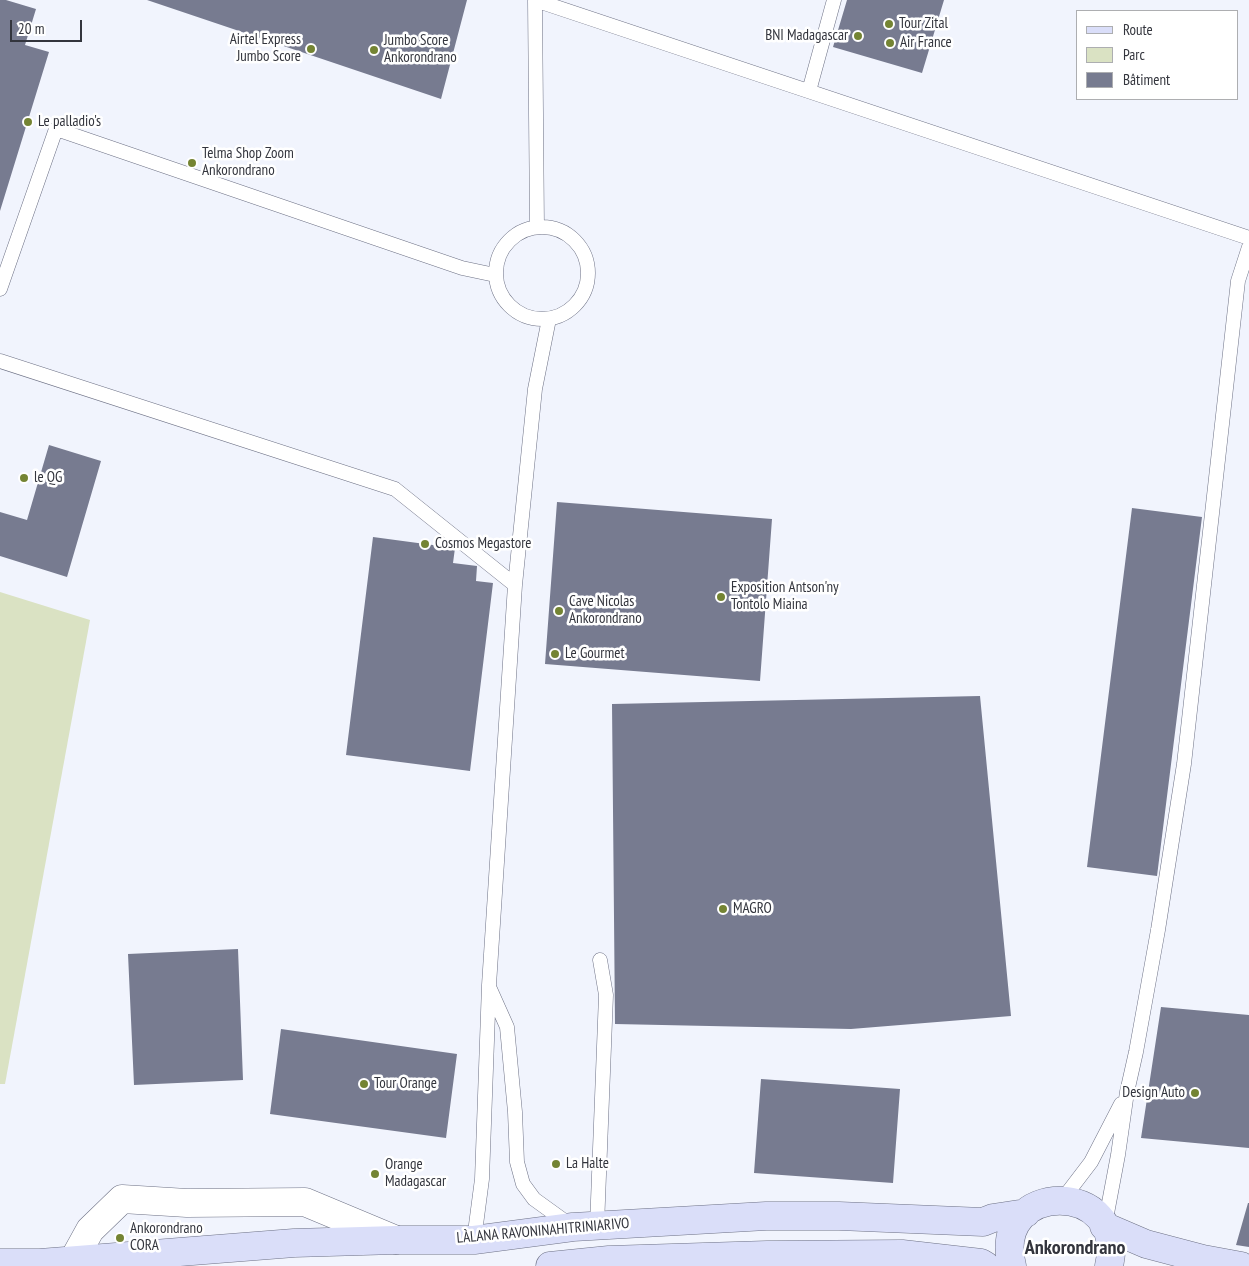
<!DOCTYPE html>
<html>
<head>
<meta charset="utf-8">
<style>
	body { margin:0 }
	#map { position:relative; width:1249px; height:1266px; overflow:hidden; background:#f1f4fd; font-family:"PT Sans Narrow",sans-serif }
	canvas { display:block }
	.legend { position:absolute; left:1076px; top:10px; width:162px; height:90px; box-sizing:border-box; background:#fff; border:1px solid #adaeb1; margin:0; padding:6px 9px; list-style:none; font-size:15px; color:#33353d }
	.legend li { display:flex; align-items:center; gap:10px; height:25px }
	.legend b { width:25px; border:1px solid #adaeb1 }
	.scale { position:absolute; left:10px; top:20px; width:72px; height:22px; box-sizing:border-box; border:2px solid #33353d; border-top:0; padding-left:6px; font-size:15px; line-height:18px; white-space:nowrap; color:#33353d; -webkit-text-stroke:4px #fff; paint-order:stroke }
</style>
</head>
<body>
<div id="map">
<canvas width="1249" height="1266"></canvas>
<ul class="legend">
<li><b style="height:6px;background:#dadef9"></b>Route</li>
<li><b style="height:14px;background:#dae2c3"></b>Parc</li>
<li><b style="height:14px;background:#777b90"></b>Bâtiment</li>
</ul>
<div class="scale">20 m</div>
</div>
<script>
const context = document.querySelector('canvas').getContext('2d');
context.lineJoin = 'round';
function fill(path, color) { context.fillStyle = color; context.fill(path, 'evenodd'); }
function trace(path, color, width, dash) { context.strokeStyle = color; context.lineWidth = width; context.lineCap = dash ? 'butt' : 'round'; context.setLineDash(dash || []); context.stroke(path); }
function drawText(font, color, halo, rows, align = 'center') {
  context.font = font + ' "PT Sans Narrow",sans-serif'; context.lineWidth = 5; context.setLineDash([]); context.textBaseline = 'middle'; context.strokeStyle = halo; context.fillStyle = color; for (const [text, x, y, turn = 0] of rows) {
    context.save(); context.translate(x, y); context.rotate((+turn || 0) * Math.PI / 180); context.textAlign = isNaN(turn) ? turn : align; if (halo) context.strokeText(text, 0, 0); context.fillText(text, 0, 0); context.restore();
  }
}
fill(new Path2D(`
	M0,592L90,620L5,1084H0Z`), '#dae2c3');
fill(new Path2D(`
	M0,0H6L36,9L25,45L49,52L0,211Z
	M147,0H467L441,99Z
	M847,0H944L922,73L833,47Z
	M49,445L101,461L67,577L0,556V512L27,520Z
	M557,502L772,519L760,681L545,664Z
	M1132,508L1202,517L1157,876L1087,867Z
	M373,537L455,548L453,563L477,566L476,581L493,583L470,771L346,755Z
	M980,696L1011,1016L851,1029L615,1024L612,704Z
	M238,949L243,1080L134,1085L128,954Z
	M1161,1007L1249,1015V1148L1141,1138Z
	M281,1029L457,1054L446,1138L270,1114Z
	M761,1079L900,1089L893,1183L754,1173Z
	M1248,1203H1249V1247L1236,1245Z`), '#777b90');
const lane = new Path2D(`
	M535,0L1249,238
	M535,0L537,227
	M809,91L834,0
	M496 273a46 46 0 1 1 92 0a46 46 0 1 1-92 0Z
	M0,289L56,129L462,268L495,275
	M0,361L395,489L515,585
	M490,989L507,1027L515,1112L517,1162L523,1184L534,1199L570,1225
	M1062,1200L1091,1162L1121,1104
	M1105,1224L1118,1155L1127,1092L1136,1052L1158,930L1184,764L1238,281L1249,247
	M597,1226L606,995L600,960
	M474,1240L482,1179L489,985L515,585L535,389L549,319`);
const street = new Path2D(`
	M74,1259L90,1230L122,1199L187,1203L305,1202L396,1240`);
const secondary = new Path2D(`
	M1104,1226L1146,1244L1203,1259L1241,1266
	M0,1263H40L294,1243L396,1240H474L573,1227L766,1216H839L983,1222L993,1218L1026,1213
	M550,1266L609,1260L767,1255L902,1254L981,1263L986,1266
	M1012,1266C990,1179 1129,1179 1109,1266`);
trace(lane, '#6d7185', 15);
trace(street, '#6d7185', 29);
trace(secondary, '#6d7185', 29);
trace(lane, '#fff', 14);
trace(street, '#fff', 28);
trace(secondary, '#dadef9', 28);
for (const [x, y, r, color] of [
	[889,24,5,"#748433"],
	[858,36,5,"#748433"],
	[890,43,5,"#748433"],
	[311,49,5,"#748433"],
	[374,50,5,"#748433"],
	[28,122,5,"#748433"],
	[192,163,5,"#748433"],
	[24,478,5,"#748433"],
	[425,544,5,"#748433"],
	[721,597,5,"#748433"],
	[559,611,5,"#748433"],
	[555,654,5,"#748433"],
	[723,909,5,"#748433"],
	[364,1084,5,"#748433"],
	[1195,1093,5,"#748433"],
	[556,1164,5,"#748433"],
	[375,1174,5,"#748433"],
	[120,1238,5,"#748433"]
]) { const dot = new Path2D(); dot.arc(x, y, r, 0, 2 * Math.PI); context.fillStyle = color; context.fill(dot); trace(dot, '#fff', 2); }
drawText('15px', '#33353d', '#fff', [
	["Tour Zital",899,24],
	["BNI Madagascar",848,36,"right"],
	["Airtel Express",301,40,"right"],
	["Jumbo Score",301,57,"right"],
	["Jumbo Score",384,41],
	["Ankorondrano",384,58],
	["Air France",900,43],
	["Le palladio's",38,122],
	["Telma Shop Zoom",202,154],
	["Ankorondrano",202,171],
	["le QG",34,478],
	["Cosmos Megastore",435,544],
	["Exposition Antson'ny",731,588],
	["Tontolo Miaina",731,605],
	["Cave Nicolas",569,602],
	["Ankorondrano",569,619],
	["Le Gourmet",565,654],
	["MAGRO",733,909],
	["Tour Orange",374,1084],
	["Design Auto",1185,1093,"right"],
	["La Halte",566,1164],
	["Orange",385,1165],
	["Madagascar",385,1182],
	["Ankorondrano",130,1229],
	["CORA",130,1246]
], 'left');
drawText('15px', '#33353d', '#fff', [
	["LÀLANA RAVONINAHITRINIARIVO",543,1231,-5]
]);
drawText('bold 20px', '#33353d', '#fff', [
	["Ankorondrano",1075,1248]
]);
</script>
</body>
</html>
